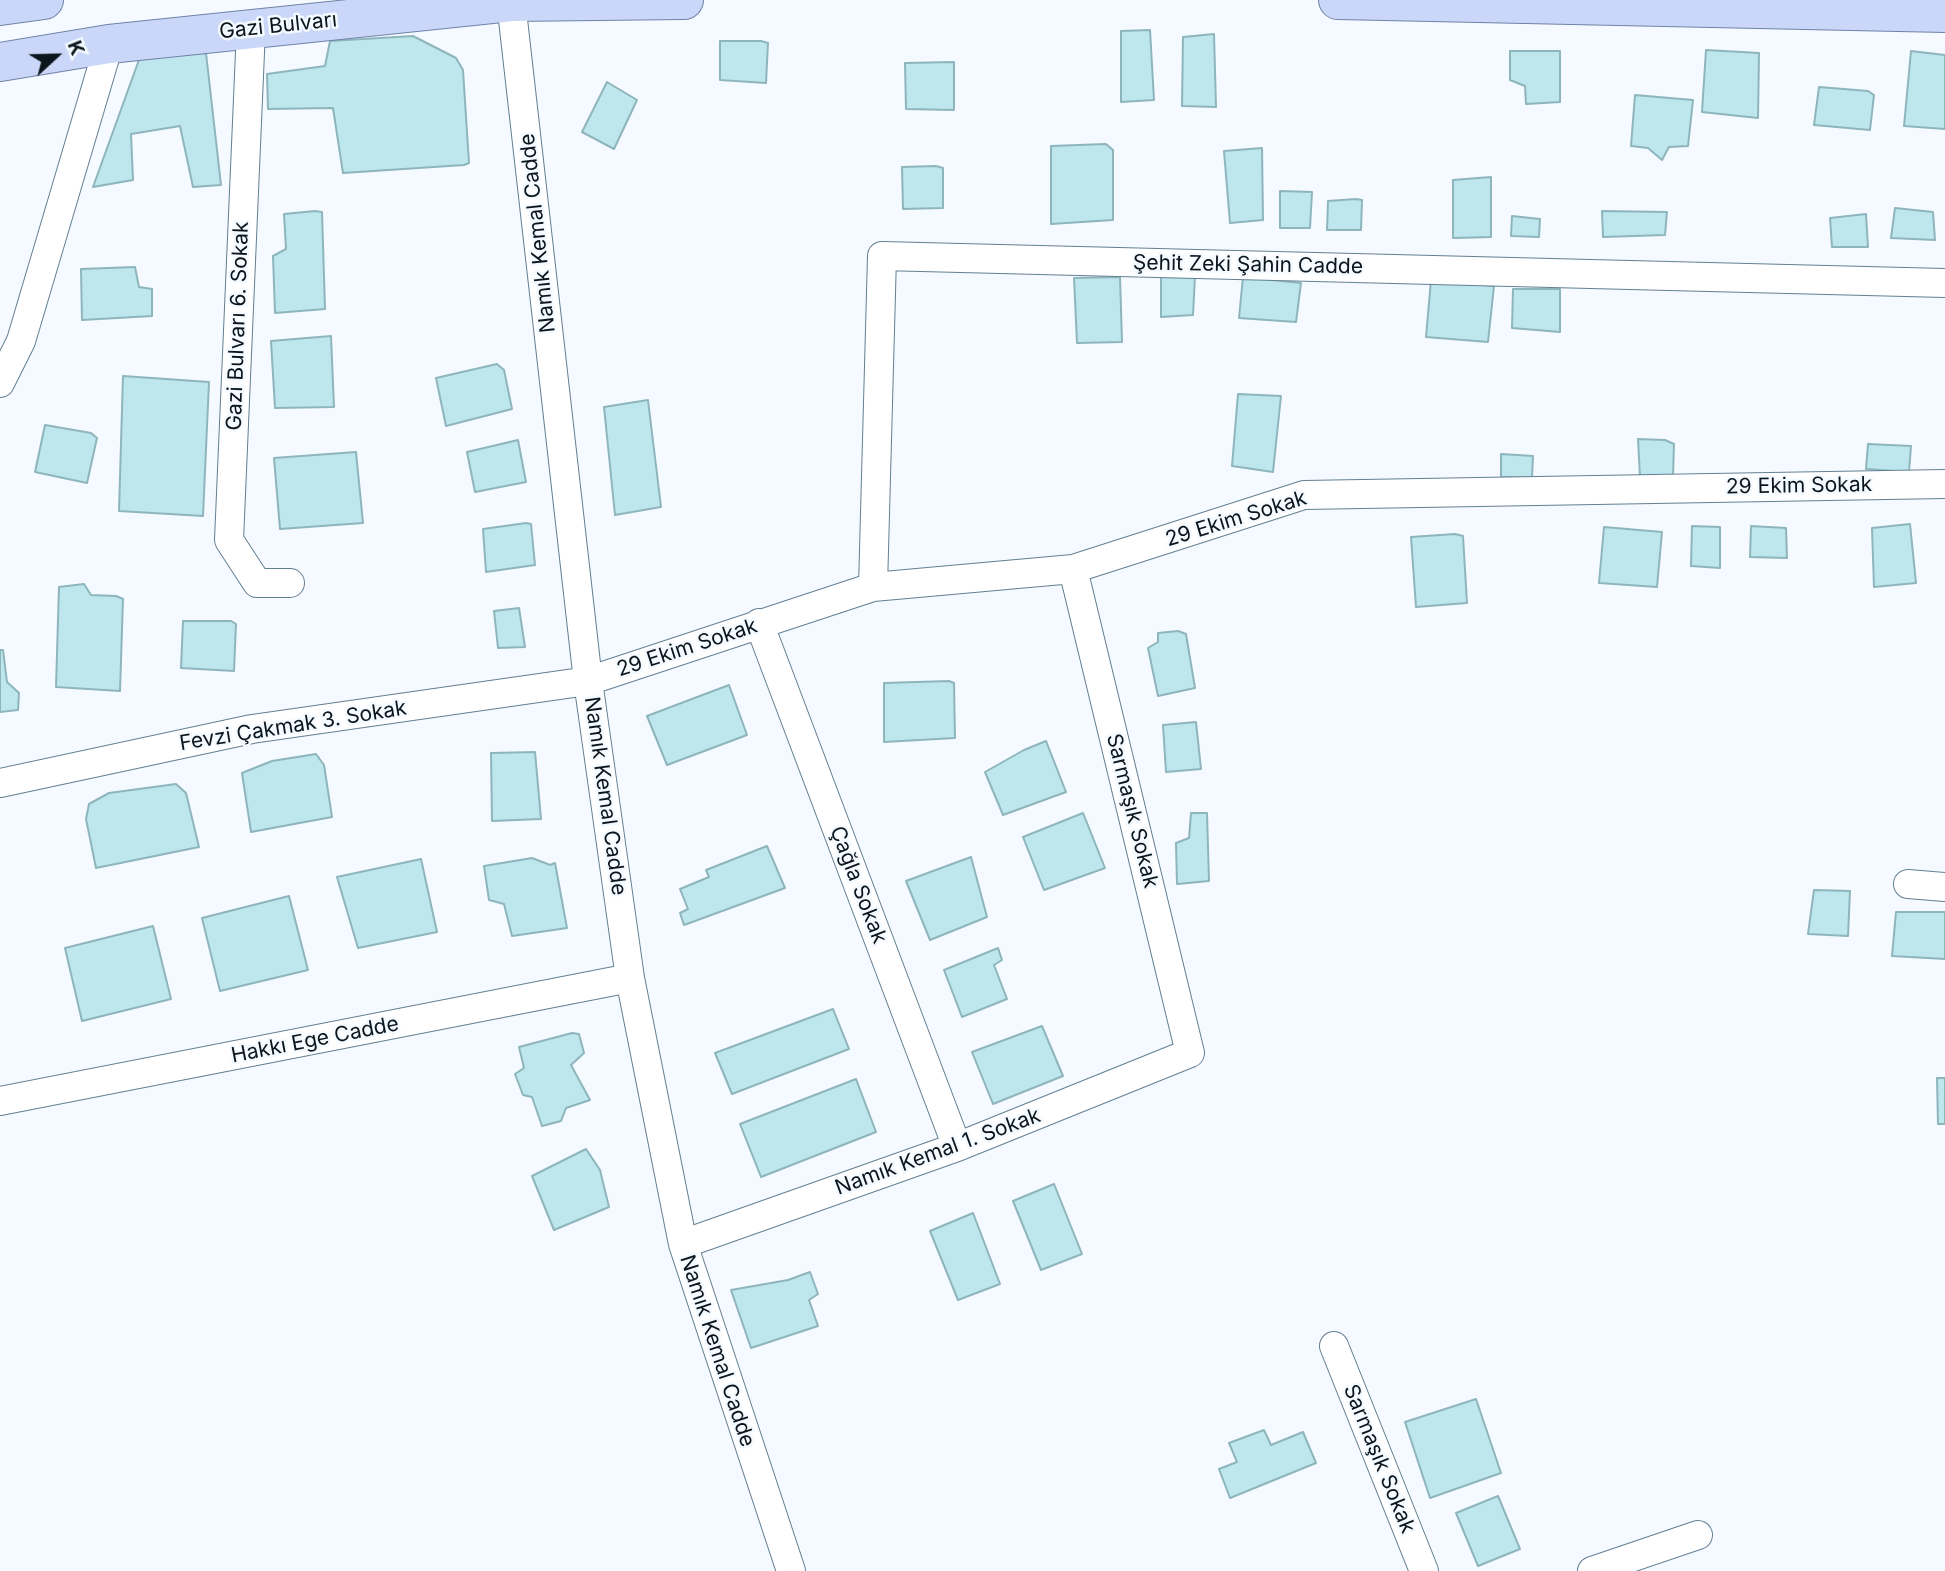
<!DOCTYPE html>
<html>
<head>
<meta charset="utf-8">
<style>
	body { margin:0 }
	#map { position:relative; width:1945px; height:1571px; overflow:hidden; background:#f4faff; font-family:Inter,sans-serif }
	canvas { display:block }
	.north { position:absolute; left:21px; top:21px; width:70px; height:70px; -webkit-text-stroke:5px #f4faff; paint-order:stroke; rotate:68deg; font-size:19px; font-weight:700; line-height:28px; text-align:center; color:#0a151c }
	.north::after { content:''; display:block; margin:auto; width:24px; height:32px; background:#0a151c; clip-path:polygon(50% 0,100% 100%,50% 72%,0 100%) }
</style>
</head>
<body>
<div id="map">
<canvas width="1945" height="1571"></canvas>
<div class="north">K</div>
</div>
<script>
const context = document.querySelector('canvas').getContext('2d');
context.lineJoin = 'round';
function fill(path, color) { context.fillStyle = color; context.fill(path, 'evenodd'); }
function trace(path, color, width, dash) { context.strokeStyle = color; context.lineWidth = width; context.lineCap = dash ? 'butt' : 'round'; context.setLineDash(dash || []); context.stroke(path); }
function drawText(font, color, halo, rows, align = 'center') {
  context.font = font + ' Inter,sans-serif'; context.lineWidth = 5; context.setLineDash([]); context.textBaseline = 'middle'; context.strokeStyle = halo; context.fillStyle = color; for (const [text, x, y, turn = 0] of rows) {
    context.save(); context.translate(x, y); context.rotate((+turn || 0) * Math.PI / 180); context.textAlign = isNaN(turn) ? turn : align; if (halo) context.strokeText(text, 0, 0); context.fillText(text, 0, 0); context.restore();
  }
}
const building = new Path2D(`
	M1150,30L1154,100L1121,102V31Z
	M1214,34L1216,107L1182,106L1183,37Z
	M413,36L456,58L463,70L469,163L464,165L343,173L333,108L268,109L267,74L325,66L330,41Z
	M720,41H761L768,43L766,83L720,80Z
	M1706,50L1759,53L1758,118L1702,112Z
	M1510,51H1560V102L1526,104L1525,86L1510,80Z
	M1911,51L1945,55V129L1904,126Z
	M206,53L221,185L193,187L180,126L131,134L133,180L93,187L140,57Z
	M954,62V110L906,109L905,63Z
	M607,82L637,100L614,149L582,132Z
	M1819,87L1868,91L1874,95L1870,130L1814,125Z
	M1635,95L1693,100L1688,146L1669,147L1662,160L1648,148L1631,146Z
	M1106,144L1113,150V220L1051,224V146Z
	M1262,148L1263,220L1230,223L1224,151Z
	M936,166L943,168V208L903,209L902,167Z
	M1491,177V237L1453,238V180Z
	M1280,191L1312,192L1310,228H1280Z
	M1356,199L1362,200L1361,230H1327L1328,201Z
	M1895,208L1933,212L1935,240L1891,238Z
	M315,211L322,212L325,309L275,313L273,256L286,249L284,214Z
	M1602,211L1667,212L1665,235L1603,237Z
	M1866,214L1868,247H1832L1830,218Z
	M1512,216L1540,219L1539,237L1511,236Z
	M135,267L139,287L152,289V316L82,320L81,269Z
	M1161,276H1195L1193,315L1161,317Z
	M1120,277L1122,342L1077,343L1074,278Z
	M1243,277L1301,283L1296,322L1239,318Z
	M1431,280L1494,286L1488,342L1426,337Z
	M1513,289H1560V332L1512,328Z
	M331,336L334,407L275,408L271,341Z
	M497,364L504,370L512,409L446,426L436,378Z
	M123,376L209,382L203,516L119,511Z
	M1238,394L1281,396L1273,472L1232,466Z
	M648,400L661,507L615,515L604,407Z
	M45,425L91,433L97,438L87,483L35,472Z
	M1638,439L1665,440L1674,444L1673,476L1640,477Z
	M518,440L526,482L475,492L467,452Z
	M1868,444L1911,446L1909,472L1866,469Z
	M356,452L363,523L280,529L274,458Z
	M1501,454L1533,456L1532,478L1501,477Z
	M526,523L531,524L535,565L486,572L483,529Z
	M1910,524L1916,583L1874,587L1872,528Z
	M1692,526L1720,527V568L1691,566Z
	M1751,526L1786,528L1787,558L1750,557Z
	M1604,527L1662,532L1657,587L1599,583Z
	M1455,534L1463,536L1467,603L1416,607L1411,537Z
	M84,584L91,595L116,596L123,599L120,691L56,687L59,587Z
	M519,608L525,647L498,648L494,611Z
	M183,621H231L236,624L234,671L181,668Z
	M1178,631L1186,634L1195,688L1158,696L1148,648L1158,642V633Z
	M0,650H3L7,682L19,693L18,710L0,712Z
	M949,681L954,683L955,738L884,742V683Z
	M729,685L747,735L667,765L647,716Z
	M1196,722L1201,769L1166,772L1163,725Z
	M1046,741L1066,792L1003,815L985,772L1024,750Z
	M535,752L541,819L492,821L491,753Z
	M316,754L324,765L332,817L251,832L242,773L272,761Z
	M176,784L186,793L199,847L96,868L86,819L89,804L109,793Z
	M1083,813L1105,868L1044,890L1023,837Z
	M1191,813H1207L1209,881L1177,884L1176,843L1189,838Z
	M767,846L785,888L684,925L680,913L688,909L680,889L709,877L706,870Z
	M971,857L987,917L930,940L906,881Z
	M532,858L550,865L555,863L567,928L512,936L504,904L489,900L484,866Z
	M421,859L437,932L358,948L337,877Z
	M1814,890L1850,891L1848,936L1808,934Z
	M289,896L308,970L220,991L202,918Z
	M1896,912H1945V959L1892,956Z
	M153,926L171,999L82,1021L65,948Z
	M998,948L1002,960L994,965L1007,999L962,1017L944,970Z
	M833,1009L849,1049L732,1094L715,1053Z
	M1042,1026L1063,1076L993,1104L972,1052Z
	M572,1033L579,1034L584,1053L571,1065L590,1100L566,1108L561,1121L542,1126L532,1097L523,1095L515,1074L524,1068L519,1047Z
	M1937,1078H1945V1124H1938Z
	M856,1079L876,1132L761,1177L740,1124Z
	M586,1149L600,1170L609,1207L554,1230L532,1176Z
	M1054,1184L1082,1254L1041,1270L1013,1201Z
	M973,1213L1000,1284L958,1300L930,1231Z
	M810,1272L818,1294L809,1300L818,1326L751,1348L731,1290L788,1280Z
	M1476,1399L1501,1473L1430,1498L1405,1422Z
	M1264,1430L1271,1445L1303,1432L1316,1463L1230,1498L1219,1469L1237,1462L1229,1443Z
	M1498,1496L1520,1549L1478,1566L1456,1513Z`);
fill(building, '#bde7ed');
trace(building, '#8eb5bc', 2);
const minor = new Path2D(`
	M511,2L588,681L630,978L683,1244L791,1571
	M251,29L229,540L257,583H290
	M0,383L21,341L109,44
	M873,587L882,256L1945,283
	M759,623L957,1147
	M0,783L252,729L588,681L873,587L1073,569L1304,495L1945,484
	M1908,884L1945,887
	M0,1101L630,978
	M683,1244L957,1147L1190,1053L1073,569
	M1334,1346L1424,1571
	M1592,1571L1698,1535`);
const primary = new Path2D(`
	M1338,0L1945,13
	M0,6L44,0
	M0,62L109,44L511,2L684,0`);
trace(minor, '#637f92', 30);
trace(primary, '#7082a8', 40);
trace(minor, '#fff', 28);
trace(primary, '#cad7f8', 38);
drawText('21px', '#0a151c', '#f4faff', [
	["Gazi Bulvarı",278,26,-6],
	["Namık Kemal Cadde",538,233,-96],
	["Şehit Zeki Şahin Cadde",1248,265,1],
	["Gazi Bulvarı 6. Sokak",238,326,-88],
	["29 Ekim Sokak",1799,486,-1],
	["29 Ekim Sokak",1236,519,-17],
	["29 Ekim Sokak",687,648,-18],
	["Fevzi Çakmak 3. Sokak",293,726,-9],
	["Namık Kemal Cadde",605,796,82],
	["Sarmaşık Sokak",1132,811,76],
	["Çağla Sokak",858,885,69],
	["Hakkı Ege Cadde",315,1040,-11],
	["Namık Kemal 1. Sokak",938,1152,-20],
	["Namık Kemal Cadde",717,1351,72],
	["Sarmaşık Sokak",1379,1459,68]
]);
</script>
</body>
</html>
